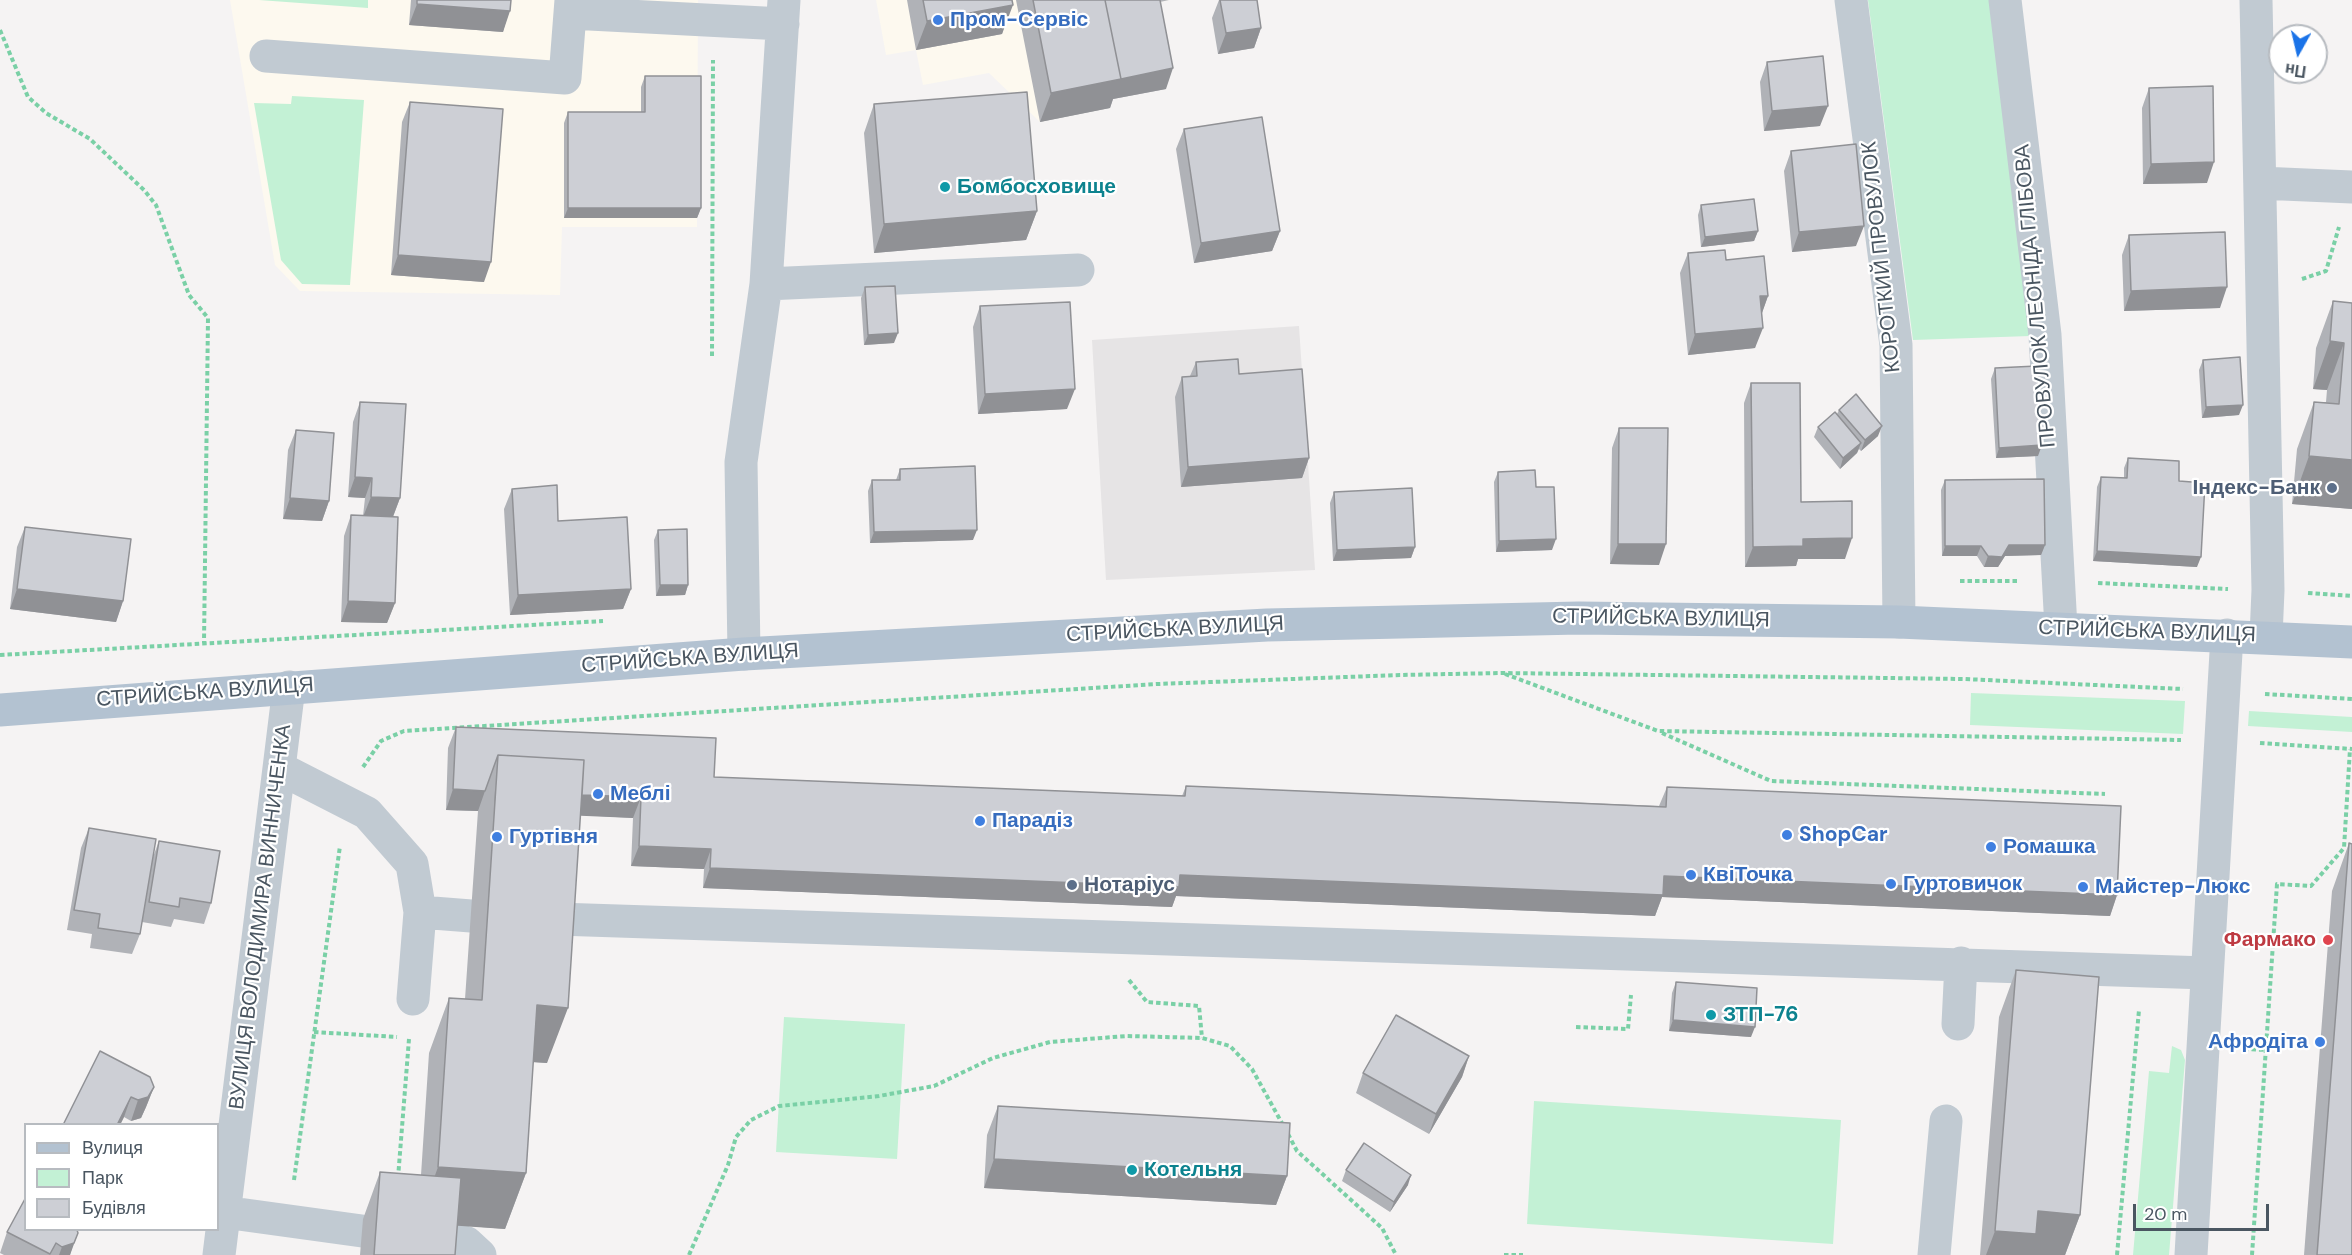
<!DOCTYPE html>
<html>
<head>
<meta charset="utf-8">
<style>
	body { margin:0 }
	#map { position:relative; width:2352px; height:1255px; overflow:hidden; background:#f5f3f3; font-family:"DM Sans",sans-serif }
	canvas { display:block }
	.legend { position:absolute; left:24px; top:1123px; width:195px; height:108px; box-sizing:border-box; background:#fff; border:2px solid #b7bbc0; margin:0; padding:8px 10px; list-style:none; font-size:18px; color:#4a5661 }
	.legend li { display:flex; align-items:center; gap:12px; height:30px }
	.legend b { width:30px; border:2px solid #b7bbc0 }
	.north { position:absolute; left:2268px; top:24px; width:60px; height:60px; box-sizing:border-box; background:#fff; border:2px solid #b7bbc0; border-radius:50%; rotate:188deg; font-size:16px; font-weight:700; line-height:24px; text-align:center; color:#4a5661 }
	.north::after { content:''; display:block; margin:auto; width:21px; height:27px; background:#1a73e8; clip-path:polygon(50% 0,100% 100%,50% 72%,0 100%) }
	.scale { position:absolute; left:2133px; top:1204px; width:136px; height:27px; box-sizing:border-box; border:3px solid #4a5661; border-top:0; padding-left:8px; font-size:18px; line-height:21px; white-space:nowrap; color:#4a5661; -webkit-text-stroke:4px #fff; paint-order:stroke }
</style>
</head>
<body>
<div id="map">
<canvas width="2352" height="1255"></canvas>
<ul class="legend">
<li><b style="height:8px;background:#b3c2d1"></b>Вулиця</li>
<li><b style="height:16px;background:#c3f1d5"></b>Парк</li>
<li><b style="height:16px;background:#cdcfd5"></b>Будівля</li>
</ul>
<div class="north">Пн</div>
<div class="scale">20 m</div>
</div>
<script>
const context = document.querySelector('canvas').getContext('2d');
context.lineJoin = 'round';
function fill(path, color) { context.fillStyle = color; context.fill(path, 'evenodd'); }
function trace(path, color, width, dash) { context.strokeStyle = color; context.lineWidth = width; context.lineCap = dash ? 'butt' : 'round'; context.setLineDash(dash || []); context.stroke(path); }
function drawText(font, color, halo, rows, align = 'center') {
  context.font = font + ' "DM Sans",sans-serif'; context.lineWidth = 4.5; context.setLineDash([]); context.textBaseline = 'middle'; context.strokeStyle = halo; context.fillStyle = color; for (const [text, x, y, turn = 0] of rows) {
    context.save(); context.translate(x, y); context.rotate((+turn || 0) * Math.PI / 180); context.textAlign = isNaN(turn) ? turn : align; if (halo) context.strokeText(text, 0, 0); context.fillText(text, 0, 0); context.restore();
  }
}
fill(new Path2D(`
	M230,0H698L697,227H562L560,295L300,291L275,265Z
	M876,0H1169L1092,16L1110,108L1040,122L989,73L923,85L916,50L886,55Z`), '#fdf9ef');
fill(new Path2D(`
	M1299,326L1315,570L1106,580L1092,340Z`), '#e6e4e5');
fill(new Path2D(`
	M259,0H368V8Z
	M1868,0H1990L2030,336L1913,340Z
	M292,96L364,100L350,285L302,284L281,260L254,103L291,104Z
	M1971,693L2185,701L2183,734L1970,725Z
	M2249,711L2352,717V732L2248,726Z
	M784,1017L905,1024L897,1159L776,1152Z
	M2172,1046L2181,1050L2185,1060L2169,1255H2133L2149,1071L2169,1073Z
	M1534,1101L1841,1120L1833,1244L1527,1224Z`), '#c3f1d5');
trace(new Path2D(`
	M0,30L28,97L46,113L90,139L144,190L156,205L189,295L208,318L204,643
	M2302,279L2326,271L2339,227
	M712,356L713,60
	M1960,581H2019
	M2098,583L2228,589
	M2308,593L2352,596
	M0,655L603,621
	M1505,674L1658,731L2181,740
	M2265,694L2352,699
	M1662,733L1771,781L2105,794
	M2260,743L2352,749
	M363,767L381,741L404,731L1157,684L1400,675L1502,673L1964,679L2183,689
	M1129,980L1147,1002L1199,1006L1202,1038
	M1576,1027L1628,1029L1631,995
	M314,1032L397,1037
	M2244,1049L2267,1050
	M1288,1134L1297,1151L1382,1228L1396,1255
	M398,1178L409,1039
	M294,1180L340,846
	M689,1255L728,1165L736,1137L751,1120L779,1106L879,1096L934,1086L993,1058L1050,1042L1127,1036L1202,1038L1230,1046L1252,1069L1283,1125
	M1504,1255H1523
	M2117,1255L2139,1010
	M2252,1255L2277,884L2311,886L2344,848L2350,749`), '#7ad0a6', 4, [4.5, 3]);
trace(new Path2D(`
	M1851,0L1896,345L1899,622
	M2005,0L2045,335L2061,628
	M2256,0L2268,590L2266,637
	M570,13L783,24
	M266,56L565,78L571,0
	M2260,183L2352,187
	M766,284L1078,270
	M744,654L741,462L766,284L784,0
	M281,769L367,813L412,864L420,912L471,916
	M557,919L2207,973
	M413,999L420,912
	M1958,1024L1961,963
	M224,1212L362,1231
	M443,1235L467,1243L480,1255
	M219,1255L289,687
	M1934,1255L1946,1121
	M2191,1255L2227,635`), '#c1cad2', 33);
trace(new Path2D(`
	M0,710L744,654L1267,625L1579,618L1899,622L2352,642`), '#b3c2d1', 33);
fill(new Path2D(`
	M411,0H511L503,32L409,25Z
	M907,0H1012L1002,34L916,50Z
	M1016,0H1169L1160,2L1166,89L1113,99L1110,108L1040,122Z
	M1219,0H1257L1261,28L1254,48L1218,54L1212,18Z
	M1767,62L1820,126L1764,131L1760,82Z
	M645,76L701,208L697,218H564V123L568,112H641V87Z
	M2149,88L2207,183L2143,184L2142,108Z
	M410,102L484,282L391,275L402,122Z
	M874,104L1037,211L1026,240L874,253L864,133Z
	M1184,129L1280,231L1272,251L1194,263L1176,149Z
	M1791,151L1856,246L1792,252L1784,171Z
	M1701,205L1758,231L1754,241L1701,247L1698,215Z
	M2129,235L2220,308L2124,311L2122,255Z
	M1688,253L1726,260L1768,296L1761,315L1755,348L1688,355L1680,273Z
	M865,287L894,343L864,345L861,298Z
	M2333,301L2352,303V509L2292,504L2297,449L2314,402H2326L2327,390L2313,389L2316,348Z
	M980,306L1067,409L978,414L973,327Z
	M2203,360L2239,415L2202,418L2199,370Z
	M1196,362L1239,374L1309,458L1302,478L1181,487L1175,397L1182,377L1190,376Z
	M1995,368L2038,456L1996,458L1991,379Z
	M1751,383L1801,502L1845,559H1798L1796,566L1745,567L1744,403Z
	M360,402L400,498L393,517L395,603L387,623L341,622L344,536L351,515L363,516L365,498L348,497L353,422Z
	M1839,410L1878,436L1861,451L1859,449L1857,453L1840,469L1814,437L1818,427L1837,414Z
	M1619,428L1659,565L1610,564L1612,448Z
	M296,430L329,501L322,521L283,519L288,450Z
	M2128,458L2179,481L2197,567L2093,561L2097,487L2101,477L2124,478V468Z
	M900,469L973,540L870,543L868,491L872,480H896Z
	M1498,472L1536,487L1552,550L1496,552L1494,482Z
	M1945,480L2045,545L2041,555L2005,556L1998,567H1984L1977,556H1942L1941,490Z
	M512,489L631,589L623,609L510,615L504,509Z
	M1334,492L1415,547L1411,558L1333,561L1330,503Z
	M25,527L123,601L116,622L10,609L17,547Z
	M658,530L688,585L685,595L656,596L654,540Z
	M456,727L714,777L1182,796L1186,786L1659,806L1667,787L2117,895L2110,916L1662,897L1655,916L1176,896L1172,907L703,888L704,869L631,866L633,818L580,815L547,1063L533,1062L526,1173L505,1229L457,1225L455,1255H360L363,1219L380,1172L421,1175L429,1053L449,998L465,999L478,811L446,810L448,748Z
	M89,828L153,857L159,841L211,903L204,924L174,919L171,927L142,922L140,934L132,954L90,948L92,934L67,930L81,848Z
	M2349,843L2352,1255H2304L2332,891Z
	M2016,970L2080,1215L2065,1255H1980L1999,1017Z
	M1676,982L1751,1037L1669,1031L1672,993Z
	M1469,1056L1462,1077L1429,1134L1356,1093L1363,1073Z
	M154,1087L146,1107L141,1118L131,1121L124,1117L120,1125H63Z
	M998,1106L1287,1176L1276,1205L984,1188L987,1135Z
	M1346,1170L1408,1185L1390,1212L1342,1181Z
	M77,1230L70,1255H4L0,1253L7,1232Z`), '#b0b2b7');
fill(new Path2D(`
	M417,4L510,11L503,32L409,25Z
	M1013,5L1002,34L916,50L927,21Z
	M1261,28L1254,48L1218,54L1226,33Z
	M1173,68L1166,89L1113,99L1110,108L1040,122L1051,93Z
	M1828,106L1820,126L1764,131L1772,111Z
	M2214,162L2207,183L2143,184L2151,164Z
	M568,208H701L697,218H564Z
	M1037,211L1026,240L874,253L884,224Z
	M1864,226L1856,246L1792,252L1799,232Z
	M1280,231L1272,251L1194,263L1201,243Z
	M1758,231L1754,241L1701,247L1705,237Z
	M398,255L491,262L484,282L391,275Z
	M2227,287L2220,308L2124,311L2131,291Z
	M1760,296H1768L1761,316Z
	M1763,328L1755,348L1688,355L1695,334Z
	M898,333L894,343L864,345L868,335Z
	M2330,341L2344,343L2327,390L2313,389Z
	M1075,389L1067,409L978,414L985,394Z
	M2243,405L2239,415L2202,418L2206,407Z
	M1882,426L1878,436L1861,451L1865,440Z
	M1861,443L1857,453L1840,469L1843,458Z
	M2042,445L2038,456L1996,458L1999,448Z
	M2309,456L2352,460V509L2292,504Z
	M1309,458L1302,478L1181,487L1188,467Z
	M355,477L372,478L365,498L348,497Z
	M371,497L400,498L392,519L363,517Z
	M290,498L329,501L322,521L283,519Z
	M977,530L973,540L870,543L874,532Z
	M1852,538L1845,559H1798L1796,566L1745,567L1753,547L1803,539Z
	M1556,539L1552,550L1496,552L1499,541Z
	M1618,544H1666L1659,565L1610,564Z
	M2009,545H2045L2041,555L2005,556L1998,567H1984L1988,556Z
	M1945,546H1981L1977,556H1942Z
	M1415,547L1411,558L1333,561L1337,550Z
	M2097,551L2201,557L2197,567L2093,561Z
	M660,585H688L685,595L656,596Z
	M17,589L123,601L116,622L10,609Z
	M631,589L623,609L510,615L518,595Z
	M348,601L395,603L387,623L341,622Z
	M453,789L485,791L478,811L446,810Z
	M495,791L641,797L633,818L494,812Z
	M639,846L711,849L704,869L631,866Z
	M710,868L1180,875L1664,876L2117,895L2110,916L1662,897L1655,916L1176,896L1172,907L703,888Z
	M537,1005L568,1008L547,1063L516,1061Z
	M1673,1020L1755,1027L1751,1037L1669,1031Z
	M1469,1056L1462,1077L1429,1134L1436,1114Z
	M154,1087L146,1107L141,1118L131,1121L138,1100Z
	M131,1097L124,1117L120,1125H117Z
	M994,1159L1287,1176L1276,1205L984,1188Z
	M438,1167L526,1173L505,1229L418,1223Z
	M1411,1175L1408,1185L1390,1212L1394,1202Z
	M2038,1211L2080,1215L2065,1255H1986L1995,1231Z
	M78,1233L70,1255H59L62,1247Z`), '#909195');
const building = new Path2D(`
	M417,0H511L510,11L417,4Z
	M923,0H1012L1013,5L927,21Z
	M1033,0H1105L1121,79L1051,93Z
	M1105,0H1160L1173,68L1121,79Z
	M1220,0H1257L1261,28L1226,33Z
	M1823,56L1828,106L1772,111L1767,62Z
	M645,76H701V208H568V112H645Z
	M2213,86L2214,162L2151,164L2149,88Z
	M1027,92L1037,211L884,224L874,104Z
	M410,102L503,109L491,262L398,255Z
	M1262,117L1280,231L1201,243L1184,129Z
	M1856,144L1864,226L1799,232L1791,151Z
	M1754,199L1758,231L1705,237L1701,205Z
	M2225,232L2227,287L2131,291L2129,235Z
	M1725,250L1726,260L1764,256L1768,296H1760L1763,328L1695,334L1688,253Z
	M895,286L898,333L868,335L865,287Z
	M2333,301L2352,303V460L2309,456L2314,402L2339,404L2344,343L2330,341Z
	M1070,302L1075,389L985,394L980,306Z
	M2240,357L2243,405L2206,407L2203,360Z
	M1238,359L1239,374L1302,369L1309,458L1188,467L1182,377L1197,376L1196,362Z
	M2037,366L2042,445L1999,448L1995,368Z
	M1751,383H1800L1801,502L1852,501V538L1803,539V546L1753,547Z
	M1856,394L1882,426L1865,440L1839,410Z
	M360,402L406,404L400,498L371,497L372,478L355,477Z
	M1835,412L1861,443L1843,458L1818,427Z
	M1619,428H1668L1666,544H1618Z
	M296,430L334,433L329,501L290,498Z
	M2128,458L2179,461V481L2205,483L2201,557L2097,551L2101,477L2127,478Z
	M975,466L977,530L874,532L872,480H900V469Z
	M1535,470L1536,487H1554L1556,539L1499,541L1498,472Z
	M2044,479L2045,545H2009L2002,557L1988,556L1981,546H1945V480Z
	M557,485L558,521L627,517L631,589L518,595L512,489Z
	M1412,488L1415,547L1337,550L1334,492Z
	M351,515L398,517L395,603L348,601Z
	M25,527L131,539L123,601L17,589Z
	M687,529L688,585H660L658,530Z
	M456,727L716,738L714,777L1185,796L1186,786L1666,807L1667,787L2121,806L2117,895L1664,876L1663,895L1180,875L1179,887L710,868L711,849L639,846L641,797L582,795L584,760L498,755L485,791L453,789Z
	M498,755L584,760L568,1008L537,1005L526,1173L438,1167L449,998L482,1000Z
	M89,828L156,839L140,934L98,928L100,914L74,910Z
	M159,841L220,851L211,903L180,898L179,907L149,902Z
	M2349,843L2352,844V1255H2317Z
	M2016,970L2099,977L2080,1215L2038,1211L2036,1234L1995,1231Z
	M1676,982L1757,988L1755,1027L1673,1020Z
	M1396,1015L1469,1056L1436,1114L1363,1073Z
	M100,1051L150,1077L154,1087L148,1097L138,1100L131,1097L117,1125H63Z
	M998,1106L1290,1123L1287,1176L994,1159Z
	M1364,1143L1411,1175L1394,1202L1346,1170Z
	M380,1172L461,1178L455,1255H374Z
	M26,1197V1230H77L78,1233L74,1243L62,1247L56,1243L50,1254L7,1232Z`);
fill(building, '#cdcfd5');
trace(building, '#909195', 1.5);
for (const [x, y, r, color] of [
	[938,20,6,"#3f7fe0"],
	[945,187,6,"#0f9aa8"],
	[2332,488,6,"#5c6f8a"],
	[598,794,6,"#3f7fe0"],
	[980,821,6,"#3f7fe0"],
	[1787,835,6,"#3f7fe0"],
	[497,837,6,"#3f7fe0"],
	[1991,847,6,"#3f7fe0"],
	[1691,875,6,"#3f7fe0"],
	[1891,884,6,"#3f7fe0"],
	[1072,885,6,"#5c6f8a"],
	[2083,887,6,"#3f7fe0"],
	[2328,940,6,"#e0444e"],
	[1711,1015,6,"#0f9aa8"],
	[2320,1042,6,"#3f7fe0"],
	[1132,1170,6,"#0f9aa8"]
]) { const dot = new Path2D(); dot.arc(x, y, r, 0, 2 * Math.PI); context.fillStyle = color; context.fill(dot); trace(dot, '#fff', 2); }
drawText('bold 21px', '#366cbe', '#fff', [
	["Пром-Сервіс",950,20],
	["Меблі",610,794],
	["Парадіз",992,821],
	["ShopCar",1799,835],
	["Гуртівня",509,837],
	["Ромашка",2003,847],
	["КвіТочка",1703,875],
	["Гуртовичок",1903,884],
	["Майстер-Люкс",2095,887],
	["Афродіта",2308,1042,"right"]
], 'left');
drawText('bold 21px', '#0d838f', '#fff', [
	["Бомбосховище",957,187],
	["ЗТП-76",1723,1015],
	["Котельня",1144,1170]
], 'left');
drawText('21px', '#4a5661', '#fff', [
	["КОРОТКИЙ ПРОВУЛОК",1882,257,-96],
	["ПРОВУЛОК ЛЕОНІДА ГЛІБОВА",2036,296,-95],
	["СТРИЙСЬКА ВУЛИЦЯ",1661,619,1],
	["СТРИЙСЬКА ВУЛИЦЯ",1175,630,-3],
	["СТРИЙСЬКА ВУЛИЦЯ",2147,632,2],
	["СТРИЙСЬКА ВУЛИЦЯ",690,659,-4],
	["СТРИЙСЬКА ВУЛИЦЯ",205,693,-4],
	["ВУЛИЦЯ ВОЛОДИМИРА ВИННИЧЕНКА",261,917,-83]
]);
drawText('bold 21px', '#4e5e75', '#fff', [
	["Індекс-Банк",2320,488],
	["Нотаріус",1084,885,"left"]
], 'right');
drawText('bold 21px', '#be3a42', '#fff', [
	["Фармако",2316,940]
], 'right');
</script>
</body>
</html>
